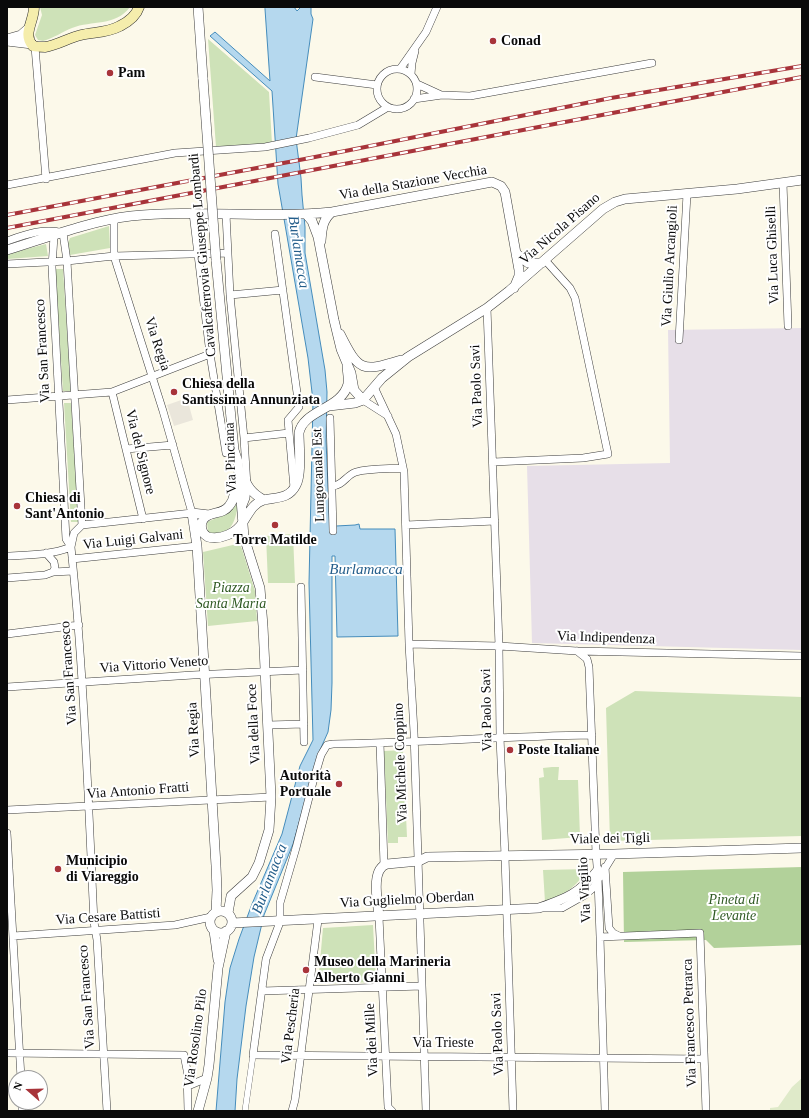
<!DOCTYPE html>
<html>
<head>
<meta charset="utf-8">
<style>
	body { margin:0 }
	#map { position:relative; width:809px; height:1118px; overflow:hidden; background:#fcf9ea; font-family:"Times New Roman",serif }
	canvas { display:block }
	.frame { position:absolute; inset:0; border:8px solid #0a0a0a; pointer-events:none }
	.north { position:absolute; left:8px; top:1070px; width:40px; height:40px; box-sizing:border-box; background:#fff; border:1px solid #9d9d9d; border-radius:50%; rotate:290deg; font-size:11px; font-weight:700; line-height:16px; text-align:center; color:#0a0a0a }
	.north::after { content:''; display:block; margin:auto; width:14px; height:18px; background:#a8343a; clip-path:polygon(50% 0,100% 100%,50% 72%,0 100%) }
</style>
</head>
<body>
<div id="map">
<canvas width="809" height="1118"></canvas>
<div class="frame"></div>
<div class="north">N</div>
</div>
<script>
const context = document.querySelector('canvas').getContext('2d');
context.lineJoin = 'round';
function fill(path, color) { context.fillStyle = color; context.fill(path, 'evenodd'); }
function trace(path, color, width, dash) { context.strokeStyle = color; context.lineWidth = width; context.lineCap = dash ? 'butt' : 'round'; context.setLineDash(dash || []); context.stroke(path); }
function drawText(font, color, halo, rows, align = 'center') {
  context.font = font + ' "Times New Roman",serif'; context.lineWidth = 4; context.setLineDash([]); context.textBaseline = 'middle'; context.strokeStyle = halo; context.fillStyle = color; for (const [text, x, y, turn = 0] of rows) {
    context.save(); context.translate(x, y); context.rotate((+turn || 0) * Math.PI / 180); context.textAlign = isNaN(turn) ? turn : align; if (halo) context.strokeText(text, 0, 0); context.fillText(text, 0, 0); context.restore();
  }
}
fill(new Path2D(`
	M802,328V650L532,643L527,466L670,463L668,330Z`), '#e7dfe8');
fill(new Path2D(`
	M40,7H130C115,27 92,20 72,28C62,32 54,38 43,41L38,40L35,35L42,15Z
	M208,39L269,92L272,144L216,147Z
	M109,226L110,248L70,255L68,243L70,238Z
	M46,244L48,256L7,259V254Z
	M55,269H63L71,391H63Z
	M64,403H71L79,522H71Z
	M236,505L238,506C234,525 231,535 208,533L207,522L226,514Z
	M293,534L295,583H268L266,536Z
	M237,544L240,545L242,549L255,591L257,621L208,626L203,552Z
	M635,691L802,697V836L610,841L606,708Z
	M403,750L407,837H398V843H388L384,751Z
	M552,767H559L558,780H578L580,837L542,840L539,778L544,777L543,768Z
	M587,869C575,889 566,893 545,902L543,870Z
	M373,925L376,982L318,984L323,928Z`), '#cee2b8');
fill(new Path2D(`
	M802,867V945L714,948L706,940L624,942L623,872Z`), '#b2d19a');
fill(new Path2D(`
	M802,1078V1111H770V1108L778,1107L792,1087Z`), '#dfeac9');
fill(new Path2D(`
	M187,398L193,420L174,426L167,405Z`), '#eae6db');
const water = new Path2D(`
	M266,7H294L297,11L301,7H311V14L313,19L296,139L301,178L302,195L305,227V253L325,370L327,392L326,441L330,532H336V526L355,525L359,524L360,529H395L398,636L337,637L335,556H332V683L331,710L328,732L320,750L293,844L264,915L254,957L246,1006L237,1079L235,1111H216L225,1002L230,968L239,939L252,904L282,834L300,766L313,740L309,583L313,401L308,358L278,184L272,91L210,36L215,32L270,81L265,9Z`);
fill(water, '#b5d8ee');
trace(water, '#458cbb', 1);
const pedestrian = new Path2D(`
	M245,1111L253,1055`);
const minor = new Path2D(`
	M35,47L46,179
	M377 89a20 20 0 1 1 40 0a20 20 0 1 1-40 0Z
	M400,69L426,32L437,7
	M411,74L412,63L415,51
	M315,77L377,85
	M417,84L441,95
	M414,99L442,95L470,96L652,63
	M783,183L788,326
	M7,185L175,153L265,147L309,138L358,125L388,107
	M193,213L210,354L226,453
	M226,214L230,295L244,438L247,486L246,498L242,508
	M275,234L299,407L288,420L294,488
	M54,236L52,267L66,539L71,547C84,672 88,797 94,922L97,940L107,1111
	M7,241C24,235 45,227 63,233L67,261L82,525
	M7,264L67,261L114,256L228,253
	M230,295L283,290
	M487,308L499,646L500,737L505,856L513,1111
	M679,340L687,194
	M374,387L396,434L404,472L409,644L414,732L426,1111
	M112,392L143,519
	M7,400L112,392L210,354
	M363,400L388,416
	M330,418L333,531
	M244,438L289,433
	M126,449L173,445
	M493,462L583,458L608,454L575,298L570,288L545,260
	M332,486C343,486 346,475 356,472C370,468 388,469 403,468
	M406,525L495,521
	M46,553L54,562L55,568L53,572
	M7,556C29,555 51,555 71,547L74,533L82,525L192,513L163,411L114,256V219
	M72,559L197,546
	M7,578L45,575L53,572L73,571
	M301,587L304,742
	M7,634L79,625
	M409,644L499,646L577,651L802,656
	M577,651L587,659L589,667L596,853L598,879L600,937L605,1111
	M7,687L193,675L303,670
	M268,725L304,724
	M592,735C505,736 419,743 333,744L327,745L321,755L313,782L296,848L280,903V922L266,959L253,1055L704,1059
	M380,743L384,865
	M7,810L271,797
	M7,833L21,1078
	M605,867L609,928L613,933L619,936
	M544,908H562L585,895L593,888L614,854
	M379,917L388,1107L392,1111
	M13,936L175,925L211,917
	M600,937L700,933L706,1111
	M262,991L422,986
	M7,1053L184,1055L187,1070L188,1111
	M188,1086L207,1078
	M22,1102V1111
	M292,1111L295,1100L318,920`);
const tertiary = new Path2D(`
	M198,7L203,79
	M7,39L21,35L29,28
	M7,41L32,44
	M307,215L312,221L318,237L334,320L341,349L351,373L354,390L363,400
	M321,241C322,230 322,220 332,212
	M7,250C46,238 90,221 131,216C197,209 265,219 332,212L492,182L501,186L505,192L519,270V276L514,288
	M517,254L528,263H542
	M216,260L234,450L238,462L244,537L260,588L263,626L271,797L269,830L259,863L252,877L231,896L228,913
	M340,334C359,372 362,372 401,360
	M329,406L355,403L363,400L382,378L408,357L487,308L509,291L603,209L615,202L625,199L737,189L802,180
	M242,473C247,486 251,493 264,500
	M235,482C235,490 235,499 229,506C224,513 216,512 209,515C199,519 199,532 208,537C221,540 237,533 243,522C249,513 253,503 264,500C277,497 289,499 296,485C302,475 299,445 299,433C303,410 342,409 348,384C349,378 347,371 347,365
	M209,515L192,513L197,546L216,866L217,890L216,912
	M210 922a11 11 0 1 1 22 0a11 11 0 1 1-22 0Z
	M379,917C378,903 370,869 387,864L419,861L427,857L614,854L802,848
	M232,923L539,908C567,898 579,894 598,870
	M214,931L218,960
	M198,1111L207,1078L209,1065L218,968L226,931`);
const secondary = new Path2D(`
	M34,7C34,22 22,34 33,46C37,47 41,47 45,47C58,45 68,38 81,35C94,32 107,33 120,26C128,22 136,16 139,7`);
trace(pedestrian, '#3d3d3d', 6);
trace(minor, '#3d3d3d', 8);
trace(tertiary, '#3d3d3d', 10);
trace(secondary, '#2c2c2c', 11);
trace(pedestrian, '#fff', 5.5);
trace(minor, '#fff', 7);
trace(tertiary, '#fff', 9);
trace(secondary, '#f5edac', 10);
const rail = new Path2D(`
	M7,215L310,158L611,98L802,66
	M7,228L802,77`);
trace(rail, '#a8343a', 4);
trace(rail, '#fff', 2.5, [8]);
const tertiaryBridge = new Path2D(`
	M203,79L216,260`);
trace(tertiaryBridge, '#3d3d3d', 10, []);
trace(tertiaryBridge, '#fff', 9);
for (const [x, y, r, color] of [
	[493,41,4,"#a8343a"],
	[110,73,4,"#a8343a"],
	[174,392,4,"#a8343a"],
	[17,506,4,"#a8343a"],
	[275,525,4,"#a8343a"],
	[510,750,4,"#a8343a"],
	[339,784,4,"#a8343a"],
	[58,869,4,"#a8343a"],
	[306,970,4,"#a8343a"]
]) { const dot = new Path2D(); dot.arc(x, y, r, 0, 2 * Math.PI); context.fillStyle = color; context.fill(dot); trace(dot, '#fff', 1.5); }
drawText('bold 14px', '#0a0a0a', '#fff', [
	["Conad",501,41],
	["Pam",118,73],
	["Chiesa della",182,384],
	["Santissima Annunziata",182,400],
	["Chiesa di",25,498],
	["Sant'Antonio",25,514],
	["Torre Matilde",275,540,"center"],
	["Poste Italiane",518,750],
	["Autorità",331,776,"right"],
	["Portuale",331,792,"right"],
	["Municipio",66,861],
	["di Viareggio",66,877],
	["Museo della Marineria",314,962],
	["Alberto Gianni",314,978]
], 'left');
drawText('14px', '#0a0a0a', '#fff', [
	["Via della Stazione Vecchia",413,183,-10],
	["Via Nicola Pisano",560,229,-41],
	["Cavalcaferrovia Giuseppe Lombardi",203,255,-95],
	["Via Luca Ghiselli",773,255,-92],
	["Via Giulio Arcangioli",670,266,-87],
	["Via Regia",157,344,72],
	["Via San Francesco",43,351,-93],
	["Via Paolo Savi",477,386,-92],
	["Via del Signore",140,452,76],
	["Via Pinciana",231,458,-92],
	["Lungocanale Est",319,475,-92],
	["Via Luigi Galvani",133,540,-6],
	["Via Indipendenza",606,638,2],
	["Via Vittorio Veneto",154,665,-4],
	["Via San Francesco",69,673,-94],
	["Via Paolo Savi",487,710,-91],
	["Via della Foce",254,724,-93],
	["Via Regia",194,730,-93],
	["Via Michele Coppino",401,763,-92],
	["Via Antonio Fratti",138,791,-4],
	["Viale dei Tigli",610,839,-1],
	["Via Virgilio",585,890,-93],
	["Via Guglielmo Oberdan",407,900,-3],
	["Via Cesare Battisti",108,917,-4],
	["Via San Francesco",87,997,-94],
	["Via Francesco Petrarca",690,1023,-92],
	["Via Pescheria",291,1026,-83],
	["Via Paolo Savi",498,1034,-92],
	["Via Rosolino Pilo",196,1038,-82],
	["Via dei Mille",372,1040,-93],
	["Via Trieste",443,1043]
]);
drawText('italic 14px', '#2f5923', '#fff', [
	["Piazza",231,588],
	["Santa Maria",231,604],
	["Pineta di",734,900],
	["Levante",734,916]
]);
drawText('italic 15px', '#245e8b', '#fff', [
	["Burlamacca",298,252,81],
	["Burlamacca",366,570],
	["Burlamacca",270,879,-69]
]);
</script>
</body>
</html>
